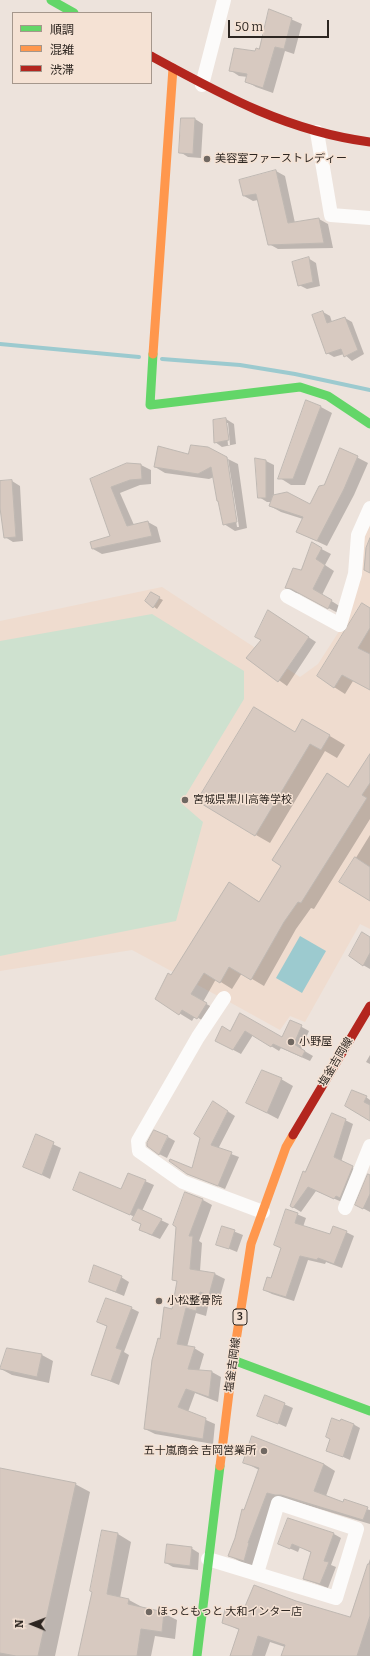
<!DOCTYPE html>
<html>
<head>
<meta charset="utf-8">
<style>
	body { margin:0 }
	#map { position:relative; width:370px; height:1656px; overflow:hidden; background:#ede3dc; font-family:Bitter,"Noto Sans JP",serif }
	canvas { display:block }
	.legend { position:absolute; left:12px; top:12px; width:140px; height:72px; box-sizing:border-box; background:#f5e2d4; border:1px solid #a5978c; margin:0; padding:5px 7px; list-style:none; font-size:12px; color:#2d2621 }
	.legend li { display:flex; align-items:center; gap:8px; height:20px }
	.legend b { width:20px; border:1px solid #a5978c }
	.north { position:absolute; left:12px; top:1604px; width:40px; height:40px; -webkit-text-stroke:3px #f5e2d4; paint-order:stroke; rotate:271deg; font-size:11px; font-weight:700; line-height:16px; text-align:center; color:#2d2621 }
	.north::after { content:''; display:block; margin:auto; width:14px; height:18px; background:#2d2621; clip-path:polygon(50% 0,100% 100%,50% 72%,0 100%) }
	.scale { position:absolute; left:228px; top:20px; width:101px; height:18px; box-sizing:border-box; border:2px solid #2d2621; border-top:0; padding-left:5px; font-size:12px; line-height:14px; white-space:nowrap; color:#2d2621; -webkit-text-stroke:3px #f5e2d4; paint-order:stroke }
</style>
</head>
<body>
<div id="map">
<canvas width="370" height="1656"></canvas>
<ul class="legend">
<li><b style="height:5px;background:#63d668"></b>順調</li>
<li><b style="height:5px;background:#ff974d"></b>混雑</li>
<li><b style="height:5px;background:#b3261e"></b>渋滞</li>
</ul>
<div class="north">N</div>
<div class="scale">50 m</div>
</div>
<script>
const context = document.querySelector('canvas').getContext('2d');
context.lineJoin = 'round';
function fill(path, color) { context.fillStyle = color; context.fill(path, 'evenodd'); }
function trace(path, color, width, dash) { context.strokeStyle = color; context.lineWidth = width; context.lineCap = dash ? 'butt' : 'round'; context.setLineDash(dash || []); context.stroke(path); }
function drawText(font, color, halo, rows, align = 'center') {
  context.font = font + ' Bitter,"Noto Sans JP",serif'; context.lineWidth = 3; context.setLineDash([]); context.textBaseline = 'middle'; context.strokeStyle = halo; context.fillStyle = color; for (const [text, x, y, turn = 0] of rows) {
    context.save(); context.translate(x, y); context.rotate((+turn || 0) * Math.PI / 180); context.textAlign = isNaN(turn) ? turn : align; if (halo) context.strokeText(text, 0, 0); context.fillText(text, 0, 0); context.restore();
  }
}
fill(new Path2D(`
	M370,526V929L360,924L305,1022L290,1016L280,1030L233,1004L132,950L0,971V621L162,587L300,677L318,664L345,622L360,543Z`), '#efdccf');
fill(new Path2D(`
	M152,614L244,671V699L181,803L203,822L176,921L0,956V641Z`), '#cee1cf');
fill(new Path2D(`
	M300,936L326,951L302,993L276,978Z`), '#9ccacf');
fill(new Path2D(`
	M270,10L302,24L294,54L285,51L273,93L256,87L246,81L248,77L239,76L230,70L260,50Z
	M195,119L203,124L201,158L188,157L180,152Z
	M276,171L285,176L295,223L319,219L328,224L333,248L278,249L269,244L258,200L253,201L244,196Z
	M308,258L316,263L320,286L307,289L299,285Z
	M323,312L330,316L332,322L345,318L352,322L364,354L352,361L344,354L334,357L327,353Z
	M321,407L332,413L305,485H291L280,478Z
	M226,419L234,424L236,444L222,447L215,442ZM226,423H228L230,445H228Z
	M341,449L368,463L354,495L327,546L297,532L303,519L281,512L270,506L272,502H267L259,497L266,461L274,465V496L310,506L324,486Z
	M188,455L226,457L237,527H239L228,459L238,464L247,528L235,531L224,524L220,502L217,501L214,477L209,479L165,473L155,467Z
	M127,464L141,465L151,470V484L140,485L120,493L134,525L148,522L157,527L161,542L102,554L93,549L111,536L91,480Z
	M12,481L20,486L23,541L13,542L5,537L0,502V482Z
	M312,544L331,554L325,565L334,571L322,595L341,607L338,613L302,594L295,593L286,587L302,571Z
	M151,594L163,600L157,609L146,601Z
	M370,609V689L353,681L345,694L334,687Z
	M276,616L316,642L287,686L248,658L262,640Z
	M303,720L345,745L337,758L325,751L270,843L256,835Z
	M370,756V819L314,909L311,908L296,929L264,986L242,973L232,989L216,979L203,1002L219,1011L210,1025L195,1016L192,1021L156,999L172,977L241,891L260,902L349,788Z
	M370,835V900L341,882Z
	M370,938V969L363,965Z
	M240,1014L283,1039L291,1021L309,1031L301,1049L313,1056L310,1061L281,1048L279,1051L253,1035L241,1054L224,1045Z
	M370,1055V1064L366,1062Z
	M281,1079L293,1086L278,1119L259,1109Z
	M366,1097L370,1100V1120L346,1106Z
	M221,1107L235,1116L218,1149L239,1157L225,1189L188,1174L193,1170Z
	M333,1114L353,1124L341,1162L360,1172L342,1202L316,1191L301,1212L291,1206Z
	M36,1136L61,1148L50,1179L25,1167Z
	M168,1137L175,1141L167,1158L159,1154Z
	M129,1174L154,1185L142,1211L169,1224L160,1239L148,1234L142,1225L133,1220L135,1217L74,1190L122,1191Z
	M370,1175V1212L357,1205Z
	M203,1200L212,1205L199,1241L202,1243L200,1271L215,1274L225,1279L219,1300L210,1297L206,1316L196,1313L187,1347L194,1348L204,1354L199,1371L212,1372L221,1377L218,1402L195,1393L188,1412L215,1424L213,1444L155,1434L145,1429L161,1340L173,1310L178,1282L173,1279L177,1226Z
	M287,1210L306,1218L303,1227L331,1235L346,1232L354,1236L342,1268L326,1262L325,1264L308,1260L294,1301L272,1294L264,1290L271,1280L282,1248L275,1245Z
	M223,1227L243,1235L237,1252L217,1244Z
	M121,1277L129,1282L124,1296L90,1282Z
	M131,1308L139,1312L124,1352L129,1355L119,1385L92,1374L108,1327L98,1322Z
	M42,1355L53,1361L49,1383L12,1375L1,1369Z
	M265,1396L293,1408L286,1427L259,1415Z
	M341,1422L353,1424L360,1428L350,1460L327,1450Z
	M253,1437L324,1464L335,1471L326,1496L344,1503L370,1510V1524L293,1501H287L255,1567L241,1562L230,1556L259,1470L244,1462Z
	M0,1469L75,1484L90,1492L55,1656H0Z
	M103,1531L118,1534L131,1542L120,1598L129,1600L142,1607L163,1613L177,1620L175,1639L155,1636L151,1656H79L93,1592Z
	M334,1534L341,1538L331,1565L336,1567L328,1588L304,1579L312,1553L300,1547L298,1552L280,1544Z
	M191,1548L199,1553L198,1570L173,1567L166,1563Z
	M370,1559V1656H283L285,1647L270,1642L265,1656H231L239,1630L223,1622L295,1601L350,1618Z`), '#0003');
trace(new Path2D(`
	M0,344L139,357
	M162,359L240,365L295,374L370,390`), '#9ccacf', 4);
const building = new Path2D(`
	M269,9L292,18L284,49L275,47L263,88L245,82L247,74L229,71L234,48L255,51L256,48L259,49Z
	M181,118H195L193,154L179,153Z
	M276,170L288,223L319,218L324,243L268,245L256,194L243,196L239,180Z
	M309,257L313,282L298,286L292,262Z
	M323,311L327,323L345,317L358,350L344,357L341,349L326,354L312,315Z
	M306,400L321,406L293,479H278Z
	M226,418L229,440L214,443L213,420Z
	M191,445L208,447L227,457L237,522L223,525L218,501H217L211,467L198,474L154,467L158,446L188,454Z
	M340,448L358,456L344,489L317,541L296,532L303,517L269,506L273,495L287,492L310,504L319,486L324,485Z
	M255,458L266,460V498H258Z
	M127,463L141,464L142,479L130,480L111,487L127,526L148,521L152,536L92,549L90,542L110,536L90,479Z
	M12,480L16,537L4,538L0,508V481Z
	M370,538V573L364,570L366,548Z
	M312,542L322,548L316,559L325,565L313,589L332,600L328,609L291,589L285,588L293,568L301,570Z
	M151,592L160,597L153,608L145,601Z
	M362,603L370,608V628L358,648L370,654V690L342,675L334,688L317,676Z
	M268,610L309,637L278,682L246,658L261,640L255,637Z
	M254,707L295,732L302,719L330,735L321,750L310,744L255,836L197,801Z
	M370,754V783L362,795L367,798L301,903L298,902L284,922L251,980L229,967L220,983L204,973L191,994L207,1003L197,1019L182,1010L179,1015L155,999L168,973L171,975L229,882L259,902L281,866L272,860L327,773L348,787Z
	M355,857L370,867V901L339,882Z
	M362,932L370,937V953L363,966L349,956Z
	M240,1013L282,1037L290,1020L302,1025L294,1044L305,1051L302,1057L273,1044L271,1047L245,1031L233,1050L215,1041L222,1026L230,1031Z
	M262,1070L282,1078L267,1113L246,1103Z
	M352,1090L367,1096L364,1102L370,1105V1121L345,1106Z
	M213,1101L228,1111L211,1145L232,1152L218,1186L187,1174L169,1161L170,1159L192,1168L200,1138L194,1134Z
	M332,1113L346,1119L334,1157L353,1166L340,1198L336,1196L334,1199L308,1187L293,1208L290,1206L303,1171L305,1172Z
	M154,1130L168,1136L159,1155L147,1146V1143Z
	M36,1134L54,1142L42,1175L23,1167Z
	M80,1172L121,1189L128,1173L146,1180L130,1215L73,1190Z
	M368,1174L370,1175V1194L363,1209L355,1205Z
	M185,1192L203,1199L189,1236H193L190,1269L215,1273L209,1295L200,1292L196,1311L186,1308L177,1344L195,1347L188,1369L212,1371L209,1397L186,1389L178,1407L206,1418L203,1439L144,1429L152,1360L158,1338L160,1339L164,1307L172,1309L177,1281L172,1280L176,1227L173,1225Z
	M138,1208L162,1219L152,1235L139,1230L141,1224L132,1220Z
	M286,1209L298,1213L295,1223L330,1234L333,1226L347,1231L334,1264L318,1258L317,1260L300,1256L286,1297L263,1290L267,1277L271,1278L281,1248L274,1245Z
	M222,1226L235,1230L229,1249L216,1245Z
	M94,1265L122,1276L116,1292L89,1282Z
	M106,1298L132,1307L116,1348L122,1350L111,1381L91,1375L107,1326L97,1322Z
	M7,1348L42,1354L37,1377L0,1369Z
	M265,1395L285,1403L278,1424L257,1416Z
	M332,1418L340,1421L341,1419L354,1424L343,1457L326,1451L330,1439L326,1437Z
	M252,1436L324,1464L314,1491L343,1502L344,1499L368,1507L363,1520L281,1495H275L267,1493L248,1543H249L244,1561L228,1556L235,1538L242,1509L244,1510L259,1468L243,1463Z
	M0,1468L76,1483L38,1656H16L0,1653Z
	M288,1518L334,1533L324,1561L329,1562L320,1584L303,1579L311,1552L292,1544L290,1549L278,1544Z
	M102,1530L118,1533L107,1594L129,1599L128,1604L164,1612L162,1632L141,1629L137,1656H78L92,1592L90,1591Z
	M167,1544L192,1547L190,1566L165,1563Z
	M368,1564H370V1616L357,1656H281L285,1645L258,1636L252,1656H230L239,1629L222,1623L225,1609L241,1616L254,1585L296,1601L350,1617Z`);
fill(building, '#d7c9c0');
trace(building, '#bfb8b2', 1);
trace(new Path2D(`
	M202,85L224,0
	M317,132L331,215L370,218
	M287,596L340,625L355,574L358,535L370,508
	M224,998L198,1037L138,1141L139,1151L183,1182L263,1212
	M345,1208L370,1146
	M208,1559L336,1598L357,1529L278,1503L257,1573`), '#fcfbfa', 14);
trace(new Path2D(`
	M51,0L74,13
	M153,354L150,405L300,387L328,396L370,424
	M233,1360L370,1411
	M197,1656L220,1466`), '#63d668', 9);
trace(new Path2D(`
	M153,354L173,68
	M220,1466L233,1360L251,1244L286,1147L293,1135`), '#ff974d', 9);
trace(new Path2D(`
	M151,56C224,96 287,131 370,142
	M293,1135L370,1006`), '#b3261e', 9);
for (const [x, y, r, color] of [
	[207,159,4,"#706862"],
	[185,800,4,"#706862"],
	[291,1042,4,"#706862"],
	[159,1301,4,"#706862"],
	[264,1451,4,"#706862"],
	[149,1612,4,"#706862"]
]) { const dot = new Path2D(); dot.arc(x, y, r, 0, 2 * Math.PI); context.fillStyle = color; context.fill(dot); trace(dot, '#f5e2d4', 1.5); }
for (const [x, y, w] of [
	[240,1317,14]
]) { const box = new Path2D(); box.roundRect(x - w / 2, y - 8, w, 16, 3); context.fillStyle = '#f5e2d4'; context.fill(box); trace(box, '#2d2621', 1); }
drawText('bold 10px', '#2d2621', null, [
	["3",240,1317]
]);
drawText('11px', '#2d2621', '#f5e2d4', [
	["美容室ファーストレディー",215,159],
	["宮城県黒川高等学校",193,800],
	["小野屋",299,1042],
	["小松整骨院",167,1301],
	["五十嵐商会 吉岡営業所",256,1451,"right"],
	["ほっともっと 大和インター店",157,1612]
], 'left');
drawText('11px', '#2d2621', '#f5e2d4', [
	["塩釜吉岡線",336,1062,-59],
	["塩釜吉岡線",233,1365,-82]
]);
</script>
</body>
</html>
